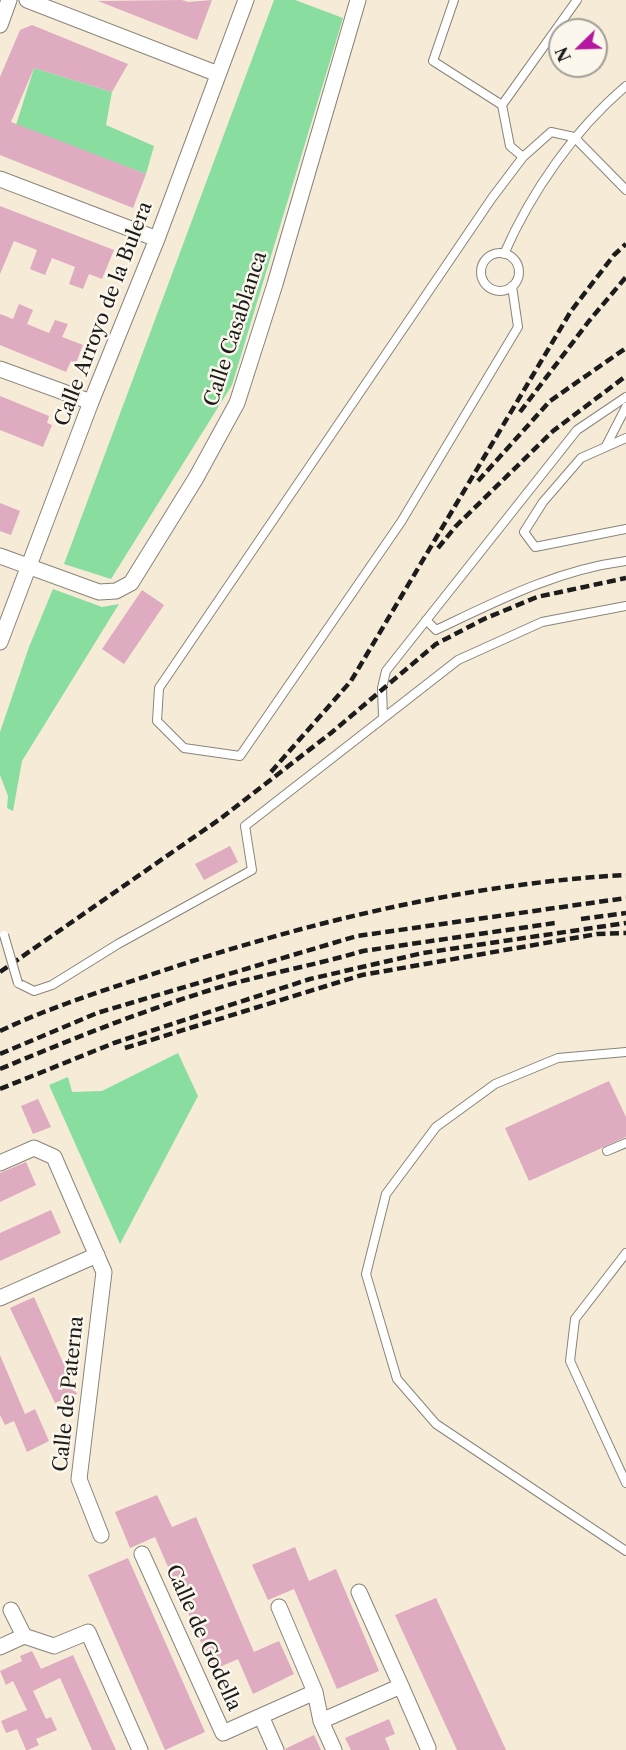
<!DOCTYPE html>
<html>
<head>
<meta charset="utf-8">
<style>
	body { margin:0 }
	#map { position:relative; width:626px; height:1750px; overflow:hidden; background:#f6ebd7; font-family:"Libre Caslon Text",serif }
	canvas { display:block }
	.north { position:absolute; left:548px; top:18px; width:60px; height:60px; box-sizing:border-box; background:#fbf7ec; border:2px solid #a29f99; border-radius:50%; rotate:247deg; font-size:16px; font-weight:700; line-height:24px; text-align:center; color:#1c1c1c }
	.north::after { content:''; display:block; margin:auto; width:21px; height:27px; background:#b5179e; clip-path:polygon(50% 0,100% 100%,50% 72%,0 100%) }
</style>
</head>
<body>
<div id="map">
<canvas width="626" height="1750"></canvas>
<div class="north">N</div>
</div>
<script>
const context = document.querySelector('canvas').getContext('2d');
context.lineJoin = 'round';
function fill(path, color) { context.fillStyle = color; context.fill(path, 'evenodd'); }
function trace(path, color, width, dash) { context.strokeStyle = color; context.lineWidth = width; context.lineCap = dash ? 'butt' : 'round'; context.setLineDash(dash || []); context.stroke(path); }
function drawText(font, color, halo, rows, align = 'center') {
  context.font = font + ' "Libre Caslon Text",serif'; context.lineWidth = 5; context.setLineDash([]); context.textBaseline = 'middle'; context.strokeStyle = halo; context.fillStyle = color; for (const [text, x, y, turn = 0] of rows) {
    context.save(); context.translate(x, y); context.rotate((+turn || 0) * Math.PI / 180); context.textAlign = isNaN(turn) ? turn : align; if (halo) context.strokeText(text, 0, 0); context.fillText(text, 0, 0); context.restore();
  }
}
fill(new Path2D(`
	M274,0H295L343,18L232,385L111,579L64,564Z
	M34,68L112,92L106,125L154,146L146,174L16,125Z
	M53,589L102,607L119,604L22,761L13,811L7,808L8,796L0,775V732L29,647Z
	M178,1053L198,1096L120,1244L49,1085L68,1077L72,1092L102,1091Z`), '#89dd9f');
fill(new Path2D(`
	M182,0L188,2L212,0L197,40L98,1Z
	M32,25L128,64L112,92L34,68L11,122L146,174L133,208L0,155V77L20,30Z
	M0,206L114,250L102,279L89,274L83,289L69,284L75,267L52,258L45,275L30,269L37,250L14,241L0,274Z
	M19,304L33,310L27,324L49,333L55,320L68,324L62,337L83,345L76,363L71,361L66,372L0,345V314L13,319Z
	M0,396L49,416L47,423L52,425L43,447L0,430Z
	M0,503L20,511L11,535L0,531Z
	M142,590L164,605L124,664L102,649Z
	M230,846L238,862L204,880L195,864Z
	M609,1081L626,1117V1137L529,1181L505,1128Z
	M38,1099L51,1127L33,1134L21,1106Z
	M26,1162L36,1185L0,1202V1173Z
	M51,1210L61,1233L0,1261V1233Z
	M34,1297L77,1394L55,1403L10,1308Z
	M0,1355L25,1414L35,1409L49,1441L27,1452L14,1421L5,1425L0,1415Z
	M157,1495L172,1527L196,1517L254,1652L279,1641L294,1674L253,1694L238,1659L213,1670L155,1537L130,1548L115,1512Z
	M295,1547L309,1581L336,1569L379,1671L337,1689L294,1589L268,1600L252,1565Z
	M128,1558L205,1732L165,1750L88,1575Z
	M436,1598L466,1663L506,1750H457L395,1615Z
	M32,1651L41,1669L73,1655L116,1750H92L60,1678L33,1691L46,1719L51,1717L57,1730L36,1739L39,1745L28,1750H26L17,1729L6,1733L1,1721L27,1710L13,1681L6,1685L0,1671L22,1661L20,1656Z
	M389,1719L395,1734L385,1738L390,1750H351L345,1738Z
	M314,1735L321,1750H286L285,1749Z`), '#deabc0');
const lane = new Path2D(`
	M454,0L433,61L502,105L510,146L523,157
	M502,105L577,0
	M481 272a19 19 0 1 1 38 0a19 19 0 1 1-38 0Z
	M504,254C531,192 575,129 626,86
	M512,286L518,327L401,522L240,756L184,748L157,721L159,688L492,198L523,157L551,132L574,137L626,190
	M626,438L581,458L543,502L524,532L535,547L626,529
	M606,446L626,407
	M426,620L436,630C499,600 557,570 626,561
	M383,717L382,688L386,671L577,430L626,397
	M18,983L34,991L52,985L118,944L252,870L245,826L458,660L542,622L626,606
	M626,1052L558,1058L495,1084L436,1127L386,1194L366,1274L397,1379L436,1424L626,1551
	M607,1151L626,1143
	M626,1253L575,1319L570,1361L626,1483`);
const street = new Path2D(`
	M27,0L218,74
	M0,25L9,0
	M0,179L157,239
	M0,369L91,402
	M0,556L99,592L116,591L131,583L196,478L237,403L275,284L358,0
	M0,642L91,402L157,239L246,0
	M0,1163L34,1148L54,1157L104,1272L79,1479L101,1535
	M0,1298L97,1255
	M142,1554L223,1733L261,1716L276,1750
	M11,1610L24,1636
	M0,1647L24,1636L54,1646L88,1632L140,1750
	M401,1686L428,1748
	M315,1692L321,1721L334,1750
	M261,1716L315,1692L279,1607
	M321,1721L401,1686L359,1592`);
trace(lane, '#89847a', 10);
trace(street, '#89847a', 17);
trace(lane, '#fff', 8);
trace(street, '#fff', 15);
trace(new Path2D(`
	M520,412L589,321L626,277
	M478,481L550,401L626,348
	M438,548L456,526L553,431L626,376
	M271,772L351,681L571,311L614,255L626,244
	M581,919L626,913
	M0,972L220,819L331,733L436,644L484,619L537,597L626,578
	M0,1031C46,1009 96,993 144,977C300,924 461,884 626,875
	M125,1048L362,975L597,934L626,933
	M0,1054L97,1013L357,936L626,898
	M0,1069C65,1042 131,1015 198,994C252,976 309,967 363,951L555,923
	M0,1089L114,1043L310,979L423,953L626,923`), '#1c1c1c', 4.5, [9, 4.5]);
const laneBridge = new Path2D(`
	M4,935L18,983`);
trace(laneBridge, '#89847a', 10, []);
trace(laneBridge, '#fff', 8);
drawText('20px', '#1c1c1c', '#fbf7ec', [
	["Calle Arroyo de la Bulera",104,314,-69],
	["Calle Casablanca",236,329,-72],
	["Calle de Paterna",69,1394,-84],
	["Calle de Godella",203,1638,66]
]);
</script>
</body>
</html>
